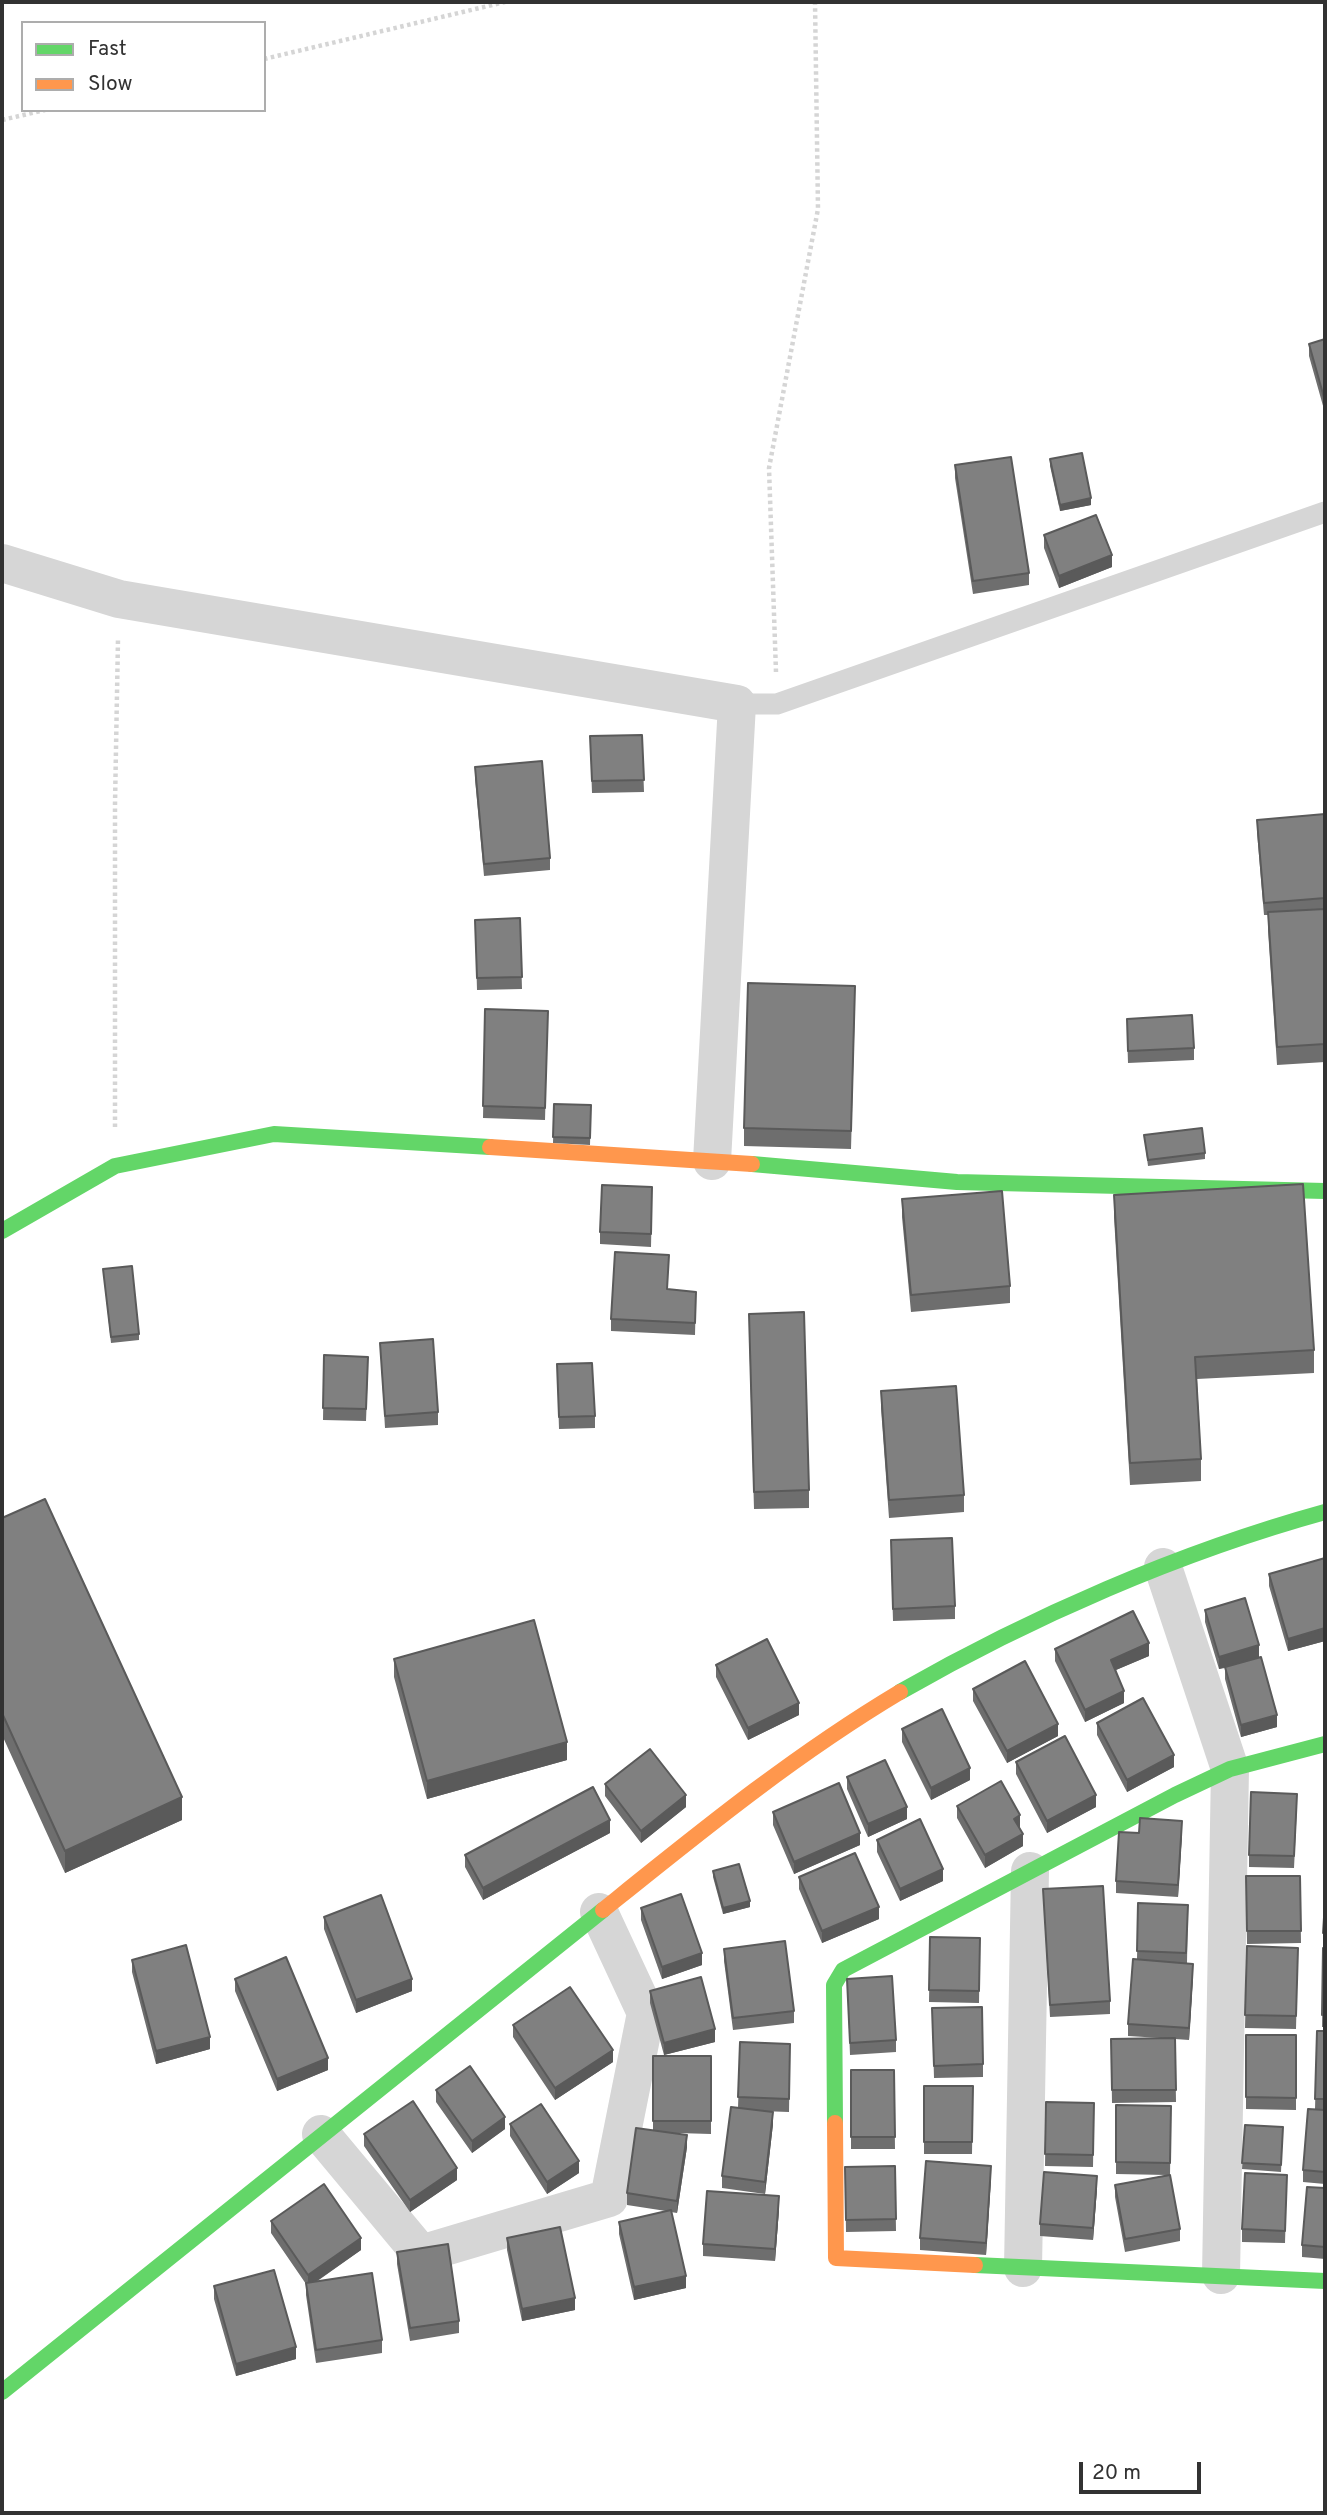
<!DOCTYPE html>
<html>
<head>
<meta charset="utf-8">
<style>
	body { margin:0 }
	#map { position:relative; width:1327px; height:2515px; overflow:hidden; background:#fff; font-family:Overpass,sans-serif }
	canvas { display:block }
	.frame { position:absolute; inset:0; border:4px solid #323232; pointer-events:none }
	.legend { position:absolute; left:21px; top:21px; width:245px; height:91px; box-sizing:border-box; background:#fff; border:2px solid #adadad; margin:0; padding:9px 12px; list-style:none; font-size:21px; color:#323232 }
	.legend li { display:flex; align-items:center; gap:14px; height:35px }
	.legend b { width:35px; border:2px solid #adadad }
	.scale { position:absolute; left:1079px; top:2462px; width:122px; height:32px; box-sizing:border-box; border:4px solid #323232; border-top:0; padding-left:9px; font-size:21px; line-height:24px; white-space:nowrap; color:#323232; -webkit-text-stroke:5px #fff; paint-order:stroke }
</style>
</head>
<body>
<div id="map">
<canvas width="1327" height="2515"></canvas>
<div class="frame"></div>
<ul class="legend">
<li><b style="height:9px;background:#63d668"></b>Fast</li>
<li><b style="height:9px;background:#ff974d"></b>Slow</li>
</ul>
<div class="scale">20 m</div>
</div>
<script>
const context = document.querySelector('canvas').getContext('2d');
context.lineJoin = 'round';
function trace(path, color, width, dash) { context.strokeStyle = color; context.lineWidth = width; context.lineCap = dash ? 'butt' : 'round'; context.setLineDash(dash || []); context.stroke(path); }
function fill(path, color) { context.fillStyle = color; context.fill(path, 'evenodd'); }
trace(new Path2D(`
	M264,59L505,2
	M2,120L45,110
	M776,672L769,468L818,209L815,2
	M115,1127V804L118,639`), '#d5d5d5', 4.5, [3.5, 3.5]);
trace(new Path2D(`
	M737,704H777L1325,512`), '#d6d6d6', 21);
trace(new Path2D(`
	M2,563L119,599L737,704L712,1161
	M1163,1567L1230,1769L1221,2275
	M321,2134L421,2254L609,2198L646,2013L599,1912
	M1023,2268L1030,1871`), '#d6d6d6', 38);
trace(new Path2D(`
	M752,1164L957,1182L1325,1191
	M2,1231L115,1166L274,1134L490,1147
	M900,1692C1031,1617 1180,1552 1325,1512
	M835,2123L834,1985L843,1970L1175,1795L1230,1769L1325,1744
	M975,2265L1325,2281
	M2,2392L603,1910`), '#63d668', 16);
trace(new Path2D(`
	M490,1147L752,1164
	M603,1910C700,1832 793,1756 900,1692
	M835,2123L836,2258L975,2265`), '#ff974d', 16);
fill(new Path2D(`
	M1325,339V413L1309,356V344Z
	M1050,459L1091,505L1060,511L1050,466Z
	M955,465L1029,573V585L973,594L955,478Z
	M1044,535L1112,567L1059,588L1044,548Z
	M642,735L644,792L592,793L590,736Z
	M475,767L550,858V870L484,876L475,779Z
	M1257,820H1325V1062L1277,1065L1268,930V915H1264L1257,832Z
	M520,918L522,989L477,990L475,920Z
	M855,1004L851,1149L744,1146V1128Z
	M485,1009L548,1011L545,1120L483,1118Z
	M1127,1031L1194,1048V1060L1128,1063Z
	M554,1104L591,1105L590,1145L553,1143Z
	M1144,1135L1205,1153V1159L1148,1166Z
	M1114,1195L1314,1350V1373L1197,1379L1201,1459V1481L1130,1485L1114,1217Z
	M652,1199L651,1247L600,1244V1232Z
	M902,1199L1010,1286V1303L911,1312L902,1217Z
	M103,1269L139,1334V1340L111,1343Z
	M668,1289L696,1292L695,1335L611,1331V1319Z
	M749,1331L809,1490V1508L754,1509Z
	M380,1343L438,1412V1425L385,1428Z
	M324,1355L368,1369L366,1421L323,1420Z
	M557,1364L595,1416V1428L559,1429Z
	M881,1391L964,1495V1512L889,1518L881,1408Z
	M2,1518L182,1820L65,1873L2,1735Z
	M891,1552L955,1606V1619L893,1621Z
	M1325,1558V1641L1288,1651L1269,1586V1574Z
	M1205,1610L1259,1657L1277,1727L1241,1737L1225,1679V1668L1219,1669L1205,1622Z
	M1055,1649L1149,1656L1116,1670L1124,1703L1085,1722L1055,1661Z
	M394,1659L567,1760L427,1799L394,1677Z
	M716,1665L799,1715L748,1740L716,1677Z
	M973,1689L1058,1736L1007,1763L973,1701Z
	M1097,1723L1174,1767L1127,1792L1097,1735Z
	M902,1729L970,1780L931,1800L902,1742Z
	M1016,1762L1096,1807L1047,1833L1016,1774Z
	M847,1777L907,1819L868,1837L847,1789Z
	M605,1784L686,1807L641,1843L605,1796Z
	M1325,1803V1845H1324Z
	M957,1806L1020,1827L1019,1828L1023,1846L985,1868L957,1818Z
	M1297,1806L1294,1868L1249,1867V1855Z
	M773,1812L860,1845L794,1874L773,1825Z
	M610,1833L483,1900L465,1867V1855Z
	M1182,1833L1178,1897L1116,1893V1881Z
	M877,1840L943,1881L900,1901L877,1852Z
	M713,1871L750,1907L723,1914L713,1877Z
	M1246,1876H1300L1301,1943L1247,1944Z
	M799,1877L879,1919L822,1943L799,1889Z
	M1043,1889L1110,2001V2014L1050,2017Z
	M1325,1902V1945H1323Z
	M1138,1903L1188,1905L1187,1963L1193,1976L1189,2040L1175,2039L1176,2102L1112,2103L1111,2039L1161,2038L1128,2036V2024L1137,1959Z
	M641,1908L702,1965L662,1979L641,1920Z
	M324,1917L412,1991L356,2013L324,1929Z
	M930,1937L980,1938L979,2003L929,2002Z
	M1247,1946L1298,1948L1296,2029L1245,2028Z
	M1323,1948H1325V2027H1322Z
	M724,1949L794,2011V2023L733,2030L724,1961Z
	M132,1960L210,2049L156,2064L132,1972Z
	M235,1979L328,2070L277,2091L235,1991Z
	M847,1979L896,2040V2052L850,2055Z
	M650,1991L715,2042L664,2055L650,2003Z
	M932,2008L983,2064V2077L934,2078Z
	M513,2025L613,2062L555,2100L513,2037Z
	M1317,2031H1325V2184L1303,2182V2170L1315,2109Z
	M1246,2035H1296V2110L1246,2109Z
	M740,2042L790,2044L789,2112L761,2111L773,2124L765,2194L722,2188V2176L738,2108Z
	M653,2056H711V2134L677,2133L687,2147L677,2213L671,2212L686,2288L634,2300L619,2234V2222L666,2211L627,2205V2193L653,2130Z
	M851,2070H894L895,2149H851Z
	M924,2086H973L972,2154H924Z
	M436,2090L505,2129L472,2153L436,2102Z
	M1046,2102L1094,2103L1093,2167L1045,2166Z
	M1116,2105L1171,2106L1170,2175L1180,2229V2241L1125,2252L1115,2197V2185L1167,2175L1116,2174Z
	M510,2124L579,2173L547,2194L510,2136Z
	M1245,2125L1283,2127L1281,2172L1242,2169Z
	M364,2134L457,2180L410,2212L364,2146Z
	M895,2166L896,2231L846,2232L845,2167Z
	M1287,2175L1285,2243L1242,2242V2229Z
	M991,2178L986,2255L920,2250V2238Z
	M1097,2188L1093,2240L1040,2236V2224Z
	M1325,2188V2259L1302,2257V2245Z
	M779,2209L775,2261L703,2256V2244Z
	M271,2221L361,2250L316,2282L382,2340V2353L316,2363L306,2295V2284L271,2233Z
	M507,2238L575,2310L522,2321L507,2250Z
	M397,2252L459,2321V2333L410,2341L397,2264Z
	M214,2286L296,2359L236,2376L214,2299Z`), '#6e6e6e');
fill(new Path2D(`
	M1091,498V505L1060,511V505Z
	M1112,555V567L1059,588V576Z
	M1325,1628V1641L1288,1651V1639Z
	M1149,1643V1656L1111,1672V1660Z
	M1259,1645V1657L1219,1669V1657Z
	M1124,1691V1703L1085,1722V1710Z
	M799,1703V1715L748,1740V1728Z
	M1277,1715V1727L1241,1737V1725Z
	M1058,1724V1736L1007,1763V1751Z
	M567,1742V1760L427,1799V1781Z
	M1174,1755V1767L1127,1792V1780Z
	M970,1768V1780L931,1800V1788Z
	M686,1795V1807L641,1843V1831Z
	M1096,1795V1807L1047,1833V1821Z
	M182,1797V1820L65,1873V1851Z
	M907,1807V1819L868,1837V1824Z
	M1020,1815V1827L1014,1831V1819Z
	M610,1820V1833L483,1900V1888Z
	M1182,1821V1833L1178,1897V1885Z
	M860,1833V1845L794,1874V1862Z
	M1023,1834V1846L985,1868V1855Z
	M943,1869V1881L900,1901V1889Z
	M750,1901V1907L723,1914V1908Z
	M879,1907V1919L822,1943V1931Z
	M702,1953V1965L662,1979V1967Z
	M1193,1964V1976L1189,2040V2028Z
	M412,1979V1991L356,2013V2000Z
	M715,2029V2042L664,2055V2043Z
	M210,2037V2049L156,2064V2051Z
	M613,2050V2062L555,2100V2088Z
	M328,2058V2070L277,2091V2079Z
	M773,2112V2124L765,2194V2182Z
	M505,2117V2129L472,2153V2141Z
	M687,2135V2147L677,2213V2201Z
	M579,2161V2173L547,2194V2182Z
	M991,2166V2178L986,2255V2243Z
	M457,2168V2180L410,2212V2200Z
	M1097,2176V2188L1093,2240V2228Z
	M779,2196V2209L775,2261V2249Z
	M361,2238V2250L308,2287V2275Z
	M686,2276V2288L634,2300V2287Z
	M575,2298V2310L522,2321V2309Z
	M296,2347V2359L236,2376V2364Z`), '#5a5a5a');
const building = new Path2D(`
	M1325,339V401L1309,344Z
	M1082,453L1091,498L1060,505L1050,459Z
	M1011,457L1029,573L973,581L955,465Z
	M1096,515L1112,555L1059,576L1044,535Z
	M642,735L644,780L592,781L590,736Z
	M542,761L550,858L484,864L475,767Z
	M1325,814V898L1264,903L1257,820Z
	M1325,909V1044L1277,1047L1268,912Z
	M520,918L522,977L477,978L475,920Z
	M748,983L855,986L851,1131L744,1128Z
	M485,1009L548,1011L545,1108L483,1106Z
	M1192,1015L1194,1048L1128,1051L1127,1019Z
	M554,1104L591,1105L590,1138L553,1137Z
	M1202,1128L1205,1153L1148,1160L1144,1135Z
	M1303,1184L1314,1350L1195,1357L1201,1459L1130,1463L1114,1195Z
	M602,1185L652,1187L651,1234L600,1232Z
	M1002,1191L1010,1286L911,1295L902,1199Z
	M615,1252L669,1255L667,1289L696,1292L695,1323L611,1319Z
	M132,1266L139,1334L111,1337L103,1269Z
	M804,1312L809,1490L754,1492L749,1314Z
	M433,1339L438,1412L385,1416L380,1343Z
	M324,1355L368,1357L366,1409L323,1408Z
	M592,1363L595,1416L559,1417L557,1364Z
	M956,1386L964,1495L889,1500L881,1391Z
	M45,1499L182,1797L65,1851L2,1713V1518Z
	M952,1538L955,1606L893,1609L891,1540Z
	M1325,1558V1628L1288,1639L1269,1574Z
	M1245,1598L1259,1645L1219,1657L1205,1610Z
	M1133,1611L1149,1643L1111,1660L1124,1691L1085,1710L1055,1649Z
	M534,1620L567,1742L427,1781L394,1659Z
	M767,1639L799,1703L748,1728L716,1665Z
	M1261,1657L1277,1715L1241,1725L1225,1667Z
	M1025,1661L1058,1724L1007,1751L973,1689Z
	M1143,1698L1174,1755L1127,1780L1097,1723Z
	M942,1709L970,1768L931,1788L902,1729Z
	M1065,1736L1096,1795L1047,1821L1016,1762Z
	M650,1749L686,1795L641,1831L605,1784Z
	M885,1760L907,1807L868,1824L847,1777Z
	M1001,1781L1020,1815L1014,1819L1023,1834L985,1855L957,1806Z
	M839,1783L860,1833L794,1862L773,1812Z
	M593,1787L610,1820L483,1888L465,1855Z
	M1251,1792L1297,1794L1294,1856L1249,1855Z
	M1325,1803V1833H1324Z
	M1140,1818L1182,1821L1178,1885L1116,1881L1119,1832L1139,1833Z
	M920,1819L943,1869L900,1889L877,1840Z
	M855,1853L879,1907L822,1931L799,1877Z
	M739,1864L750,1901L723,1908L713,1871Z
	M1246,1876H1300L1301,1931H1247Z
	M1103,1886L1110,2001L1050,2005L1043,1889Z
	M681,1894L702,1953L662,1967L641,1908Z
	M381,1895L412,1979L356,2000L324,1917Z
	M1325,1902V1933H1323Z
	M1138,1903L1188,1905L1186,1953L1137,1951Z
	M930,1937L980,1938L979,1991L929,1990Z
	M785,1941L794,2011L733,2018L724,1949Z
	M186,1945L210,2037L156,2051L132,1960Z
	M1247,1946L1298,1948L1296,2016L1245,2015Z
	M1323,1948H1325V2015H1322Z
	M286,1957L328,2058L277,2079L235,1979Z
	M1133,1959L1193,1964L1189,2028L1128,2024Z
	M892,1976L896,2040L850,2043L847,1979Z
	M701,1977L715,2029L664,2043L650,1991Z
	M570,1987L613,2050L555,2088L513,2025Z
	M982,2007L983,2064L934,2066L932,2008Z
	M1317,2031H1325V2099H1315Z
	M1246,2035H1296V2098L1246,2097Z
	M1175,2038L1176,2090H1112L1111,2039Z
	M740,2042L790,2044L789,2099L738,2097Z
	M653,2056H711V2121H653Z
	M470,2066L505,2117L472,2141L436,2090Z
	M851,2070H894L895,2137H851Z
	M924,2086H973L972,2142H924Z
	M413,2101L457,2168L410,2200L364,2134Z
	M1046,2102L1094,2103L1093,2155L1045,2154Z
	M541,2104L579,2161L547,2182L510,2124Z
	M1116,2105L1171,2106L1170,2163L1116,2162Z
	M731,2107L773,2112L765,2182L722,2176Z
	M1308,2109L1325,2110V2172L1303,2170Z
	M1245,2125L1283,2127L1281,2165L1242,2163Z
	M636,2128L687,2135L677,2201L627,2193Z
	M926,2161L991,2166L986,2243L920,2238Z
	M895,2166L896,2219L846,2220L845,2167Z
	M1044,2172L1097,2176L1093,2228L1040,2224Z
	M1245,2173L1287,2175L1285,2231L1242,2229Z
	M1170,2175L1180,2229L1125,2239L1115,2185Z
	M324,2184L361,2238L308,2275L271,2221Z
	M1307,2187L1325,2188V2247L1302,2245Z
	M707,2191L779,2196L775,2249L703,2244Z
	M671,2210L686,2276L634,2287L619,2222Z
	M560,2227L575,2298L522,2309L507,2238Z
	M448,2244L459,2321L410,2328L397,2252Z
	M274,2270L296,2347L236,2364L214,2286Z
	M372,2273L382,2340L316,2350L306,2283Z`);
fill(building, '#808080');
trace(building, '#5a5a5a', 2);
</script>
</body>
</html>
